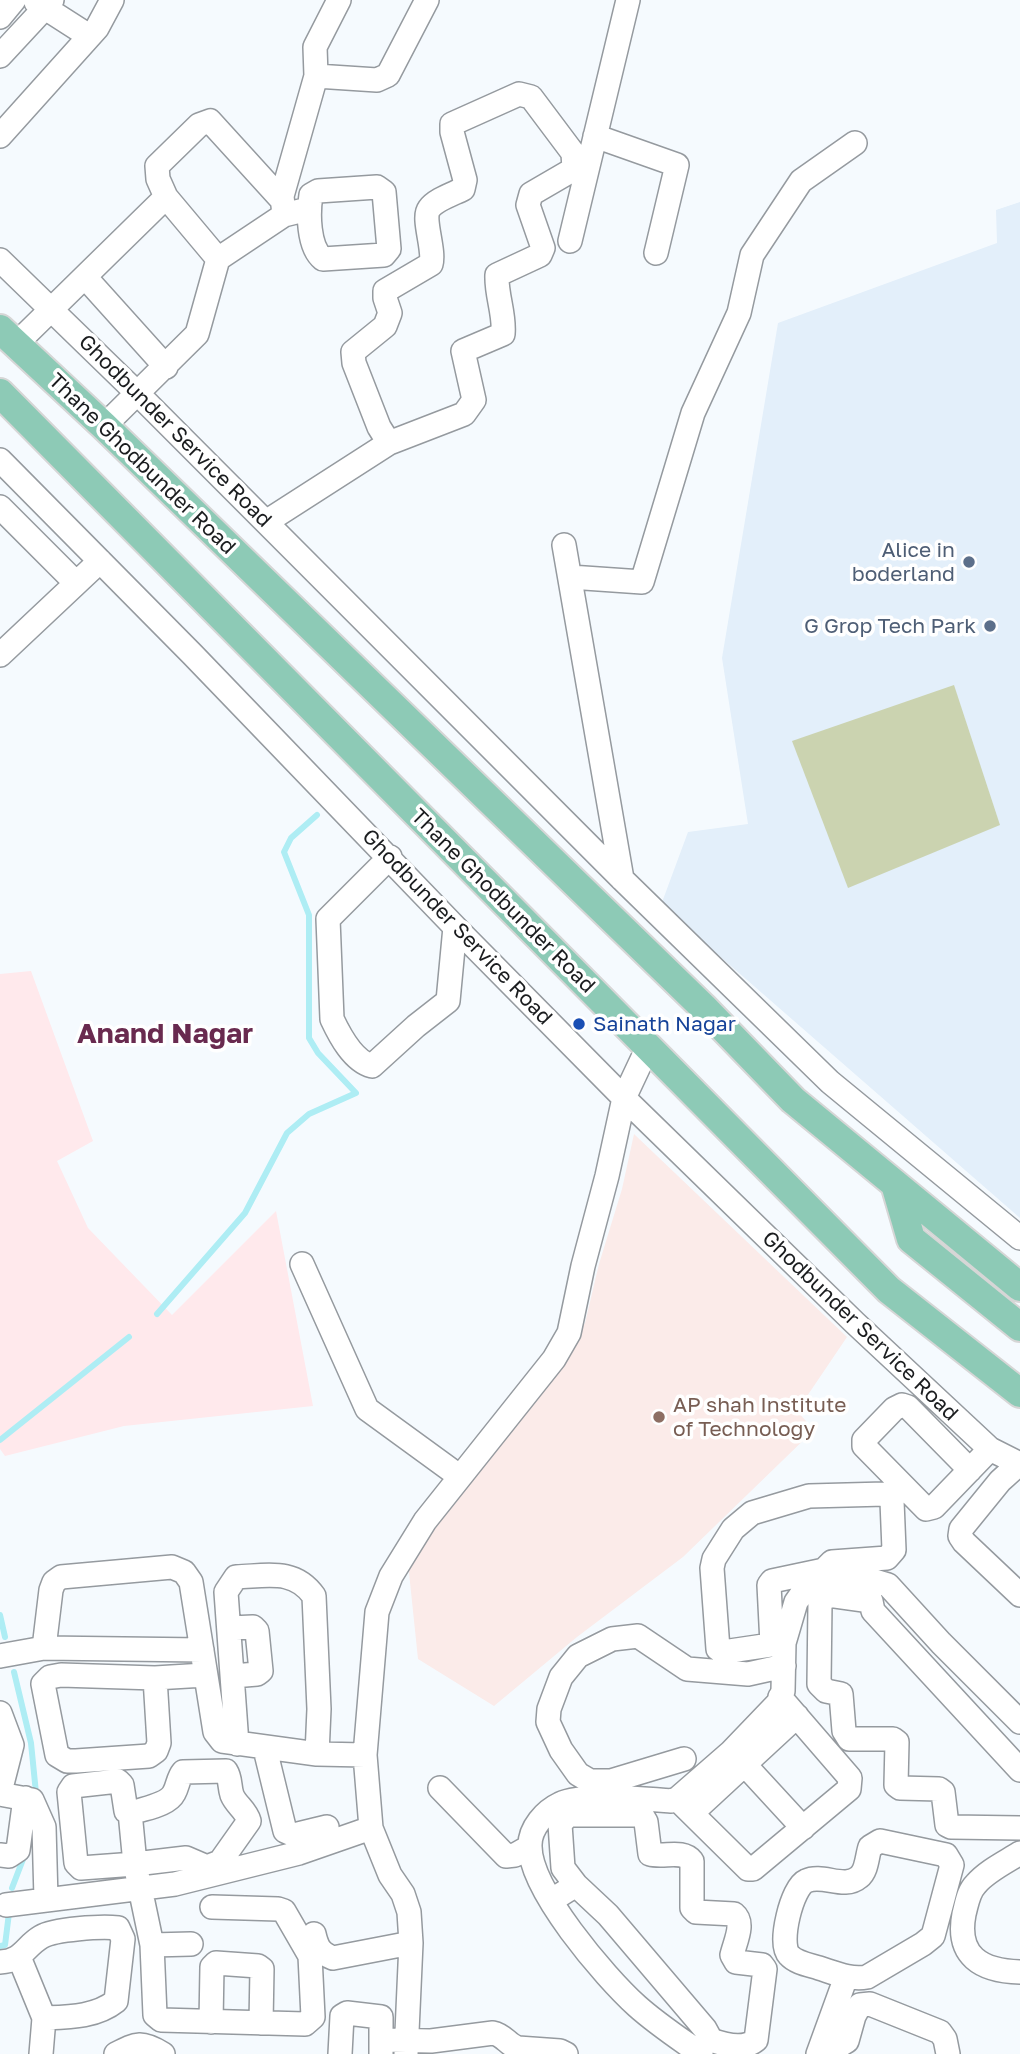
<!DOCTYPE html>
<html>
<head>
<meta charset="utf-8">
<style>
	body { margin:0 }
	canvas { display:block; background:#f5fafe }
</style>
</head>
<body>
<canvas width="1020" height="2054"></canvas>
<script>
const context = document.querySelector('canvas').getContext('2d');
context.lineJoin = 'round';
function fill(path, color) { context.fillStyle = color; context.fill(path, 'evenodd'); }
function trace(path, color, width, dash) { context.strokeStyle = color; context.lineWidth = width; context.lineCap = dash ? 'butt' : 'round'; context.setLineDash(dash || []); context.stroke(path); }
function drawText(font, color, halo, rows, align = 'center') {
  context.font = font + ' "Golos Text",sans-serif'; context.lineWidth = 7; context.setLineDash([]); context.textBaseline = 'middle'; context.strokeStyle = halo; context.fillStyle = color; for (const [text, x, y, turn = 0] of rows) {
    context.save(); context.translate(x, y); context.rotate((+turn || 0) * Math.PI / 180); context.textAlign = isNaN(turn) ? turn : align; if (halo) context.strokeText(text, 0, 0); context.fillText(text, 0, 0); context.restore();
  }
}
fill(new Path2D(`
	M1020,202V1218L661,905L688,832L748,824L722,658L778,323L997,243L996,210Z`), '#e3effa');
fill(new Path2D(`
	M31,971L93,1141L57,1161L88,1228L172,1315L276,1211L313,1406L124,1426L5,1456L0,1449V974Z`), '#ffe9ec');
fill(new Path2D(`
	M634,1134L847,1337L797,1411L814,1430L683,1557L577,1637L494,1706L418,1659L408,1563L585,1323L599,1264L622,1189Z`), '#fbebe9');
fill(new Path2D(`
	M954,685L1000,825L848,888L792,741Z`), '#cbd3b0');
trace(new Path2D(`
	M157,1314L245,1213L287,1133L309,1114L356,1093L318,1053L309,1038V915L284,852L291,838L317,815
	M0,1440L129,1337
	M0,1615L5,1637
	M14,1672L31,1743L36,1793
	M12,1888L35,1828
	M0,1946L5,1945L9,1913`), '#aeedf4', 6);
const minor = new Path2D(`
	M36,2L89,36
	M0,17L14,0
	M0,56L52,0
	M316,76L377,80L388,75L427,0
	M0,136L97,28L112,0
	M595,136L677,165L656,253
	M377,187L384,192L389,249L384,255L323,259C308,247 308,213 311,195L318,191Z
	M308,209L284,215L282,196L316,76L315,47L339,0
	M570,241L628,0
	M218,259L284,215
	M0,260L137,393L622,879L830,1082L1020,1238
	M85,277L166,367
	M16,344L166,197L158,179L157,166L199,125L210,121L281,199
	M104,426L197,334L218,259L166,197
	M0,460L192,654L455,927L624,1098L855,1323L990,1449L1020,1464
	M0,507L76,583
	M266,522L389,443L464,414L474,400L463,351L503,334C505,314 496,295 497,275L540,255L543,248L528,205L531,194L574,169L573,153L531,97L519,94L452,124V132L465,180L463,189C453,194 435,200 429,209C422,218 435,250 431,264L385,291V298L390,313L385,326L353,352L354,363L379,427L389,443
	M564,545L622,879
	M570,577L642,582L693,413L739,313L752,255L801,181L855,143
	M0,655L100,561
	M390,857L328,919L332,1019C340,1036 353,1061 372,1066L416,1026L448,1001L455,927
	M302,1264L367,1409L459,1476
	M1020,1463L1000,1481L961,1529L960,1536L964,1542L1020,1595
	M970,1470L908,1407L902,1405L894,1409L864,1440V1446L926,1509L934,1507L990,1449
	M230,1628L253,1627L257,1631L261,1671L257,1674L233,1676
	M772,1644L769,1585L772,1581L824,1570L832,1562L887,1558L894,1550L892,1501L885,1494L809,1496L752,1513L733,1529L714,1559L712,1568L718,1649L723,1652L784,1643
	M202,1650L44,1648L51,1590L54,1582L61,1577L172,1567L184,1572L191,1582L215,1732L222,1741L317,1754L365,1755
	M0,1656L44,1648
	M155,1678L159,1743L156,1751L149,1756L76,1761H67L57,1755L43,1684L50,1677L61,1675L155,1678L205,1675
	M0,1713L12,1745L0,1792
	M237,1744L226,1592L236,1577C267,1576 294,1568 314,1596L319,1709L317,1754
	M265,1749L285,1831L294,1835L327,1827
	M684,1759L611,1781H590L578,1774L561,1750L548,1722L549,1709L561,1677L578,1656L612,1639L638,1636L687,1669L748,1674L784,1666
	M745,1765L803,1828
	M1020,1770L873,1611L871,1601L828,1595L820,1603L819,1684L826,1691L841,1694L844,1731L849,1739H893L897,1742L896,1785L900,1788L939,1789L943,1792L947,1825L951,1827L1020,1828
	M440,1788L506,1856L515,1855L529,1847
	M0,1794L32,1800L44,1827L46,1899
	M677,1799L748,1869H753L849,1789L850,1778L780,1697
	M130,1812L135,1864L186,1858L207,1867L220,1862L249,1821C246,1810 236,1805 232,1795C229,1786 231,1779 226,1771L183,1772C178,1778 178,1786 174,1793C168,1805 145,1808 132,1813L126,1811L122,1785L118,1781L73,1786L69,1792L76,1863L81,1868L135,1864L152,1945L155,2015L161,2020L305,2024L313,2017L310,1956L284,1911L278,1909L212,1907
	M692,1813L797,1716
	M371,1828L365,1755L377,1612L391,1576L425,1521L554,1359L569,1333L583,1266L607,1176L624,1098L648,1047
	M880,1841L946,1855L952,1865L933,1936L923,1944L867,1977C850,1980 835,1973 819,1968C810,1965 796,1963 789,1955C778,1944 792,1887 806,1881C823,1873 844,1890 859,1877C867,1871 867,1856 870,1847Z
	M1020,1853C1006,1862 987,1871 976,1884C968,1892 967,1903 964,1914C956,1956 981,1971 1020,1972
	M0,1855L9,1856L18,1850L25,1798
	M552,1900L576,1885L608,1915L705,2029L711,2040C725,2045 744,2050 756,2040L765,1969L762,1965L736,1962L732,1955C735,1942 745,1923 734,1914L696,1912L692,1908V1861C682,1849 664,1858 650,1854L646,1822L643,1817L638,1815H568L560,1824L563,1868L576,1885
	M6,1905L175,1884L299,1853L371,1828L390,1875L403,1894L409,1912L411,1943L406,2054
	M314,1934C317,1947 320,1953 333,1958L411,1943
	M152,1945L191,1944
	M19,1957L44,2018
	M0,1962C23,1961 24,1947 41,1937C54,1929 102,1926 118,1928L123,1939L116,2001C96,2017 69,2017 44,2018L41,2054
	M211,2022L212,1967L216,1963L258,1966L262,1969L261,2023
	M382,2040L431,2041L493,2033C504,2035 508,2045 518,2048L560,2051L566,2054
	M116,2054C137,2043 142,2041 163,2054
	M340,2054L342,2016L347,2013L381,2017V2054
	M701,2054C680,2039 657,2024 637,2006C605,1977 529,1889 530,1845C530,1828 545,1811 560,1804C582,1793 645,1799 671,1801L677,1799L731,1752L778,1703L783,1691L784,1643L796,1602L803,1592L820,1583L840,1579H868L888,1585L941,1643L1020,1722
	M818,2054L846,1977
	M833,2054L837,2047L847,2041L854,2016L860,2005L870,2004L940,2032L945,2039L948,2054`);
const major = new Path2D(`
	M0,329L104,426L703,1007L793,1100L1020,1287
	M0,393L889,1290L1020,1393
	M895,1184L911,1239L1020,1327`);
trace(minor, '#959a9f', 26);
trace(major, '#d6d6d6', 32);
trace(minor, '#fff', 23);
trace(major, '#8dcab6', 28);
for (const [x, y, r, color] of [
	[969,562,7,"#5c6f8a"],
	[990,626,7,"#5c6f8a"],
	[579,1024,7,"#1a4fb4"],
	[659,1417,7,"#8d6e63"]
]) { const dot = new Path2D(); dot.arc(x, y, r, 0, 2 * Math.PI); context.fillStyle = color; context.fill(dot); trace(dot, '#fff', 2.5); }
drawText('21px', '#1a1c1e', '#fff', [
	["Ghodbunder Service Road",175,431,45],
	["Thane Ghodbunder Road",142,464,44],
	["Thane Ghodbunder Road",503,901,45],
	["Ghodbunder Service Road",457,927,46],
	["Ghodbunder Service Road",860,1326,44]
]);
drawText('21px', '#4e5e75', '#fff', [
	["Alice in",955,550],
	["boderland",955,574],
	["G Grop Tech Park",976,626]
], 'right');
drawText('21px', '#164399', '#fff', [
	["Sainath Nagar",593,1024]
], 'left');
drawText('21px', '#785e54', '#fff', [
	["AP shah Institute",673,1405],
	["of Technology",673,1429]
], 'left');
drawText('bold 28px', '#692a4f', '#fff', [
	["Anand Nagar",165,1034]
]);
</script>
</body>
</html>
